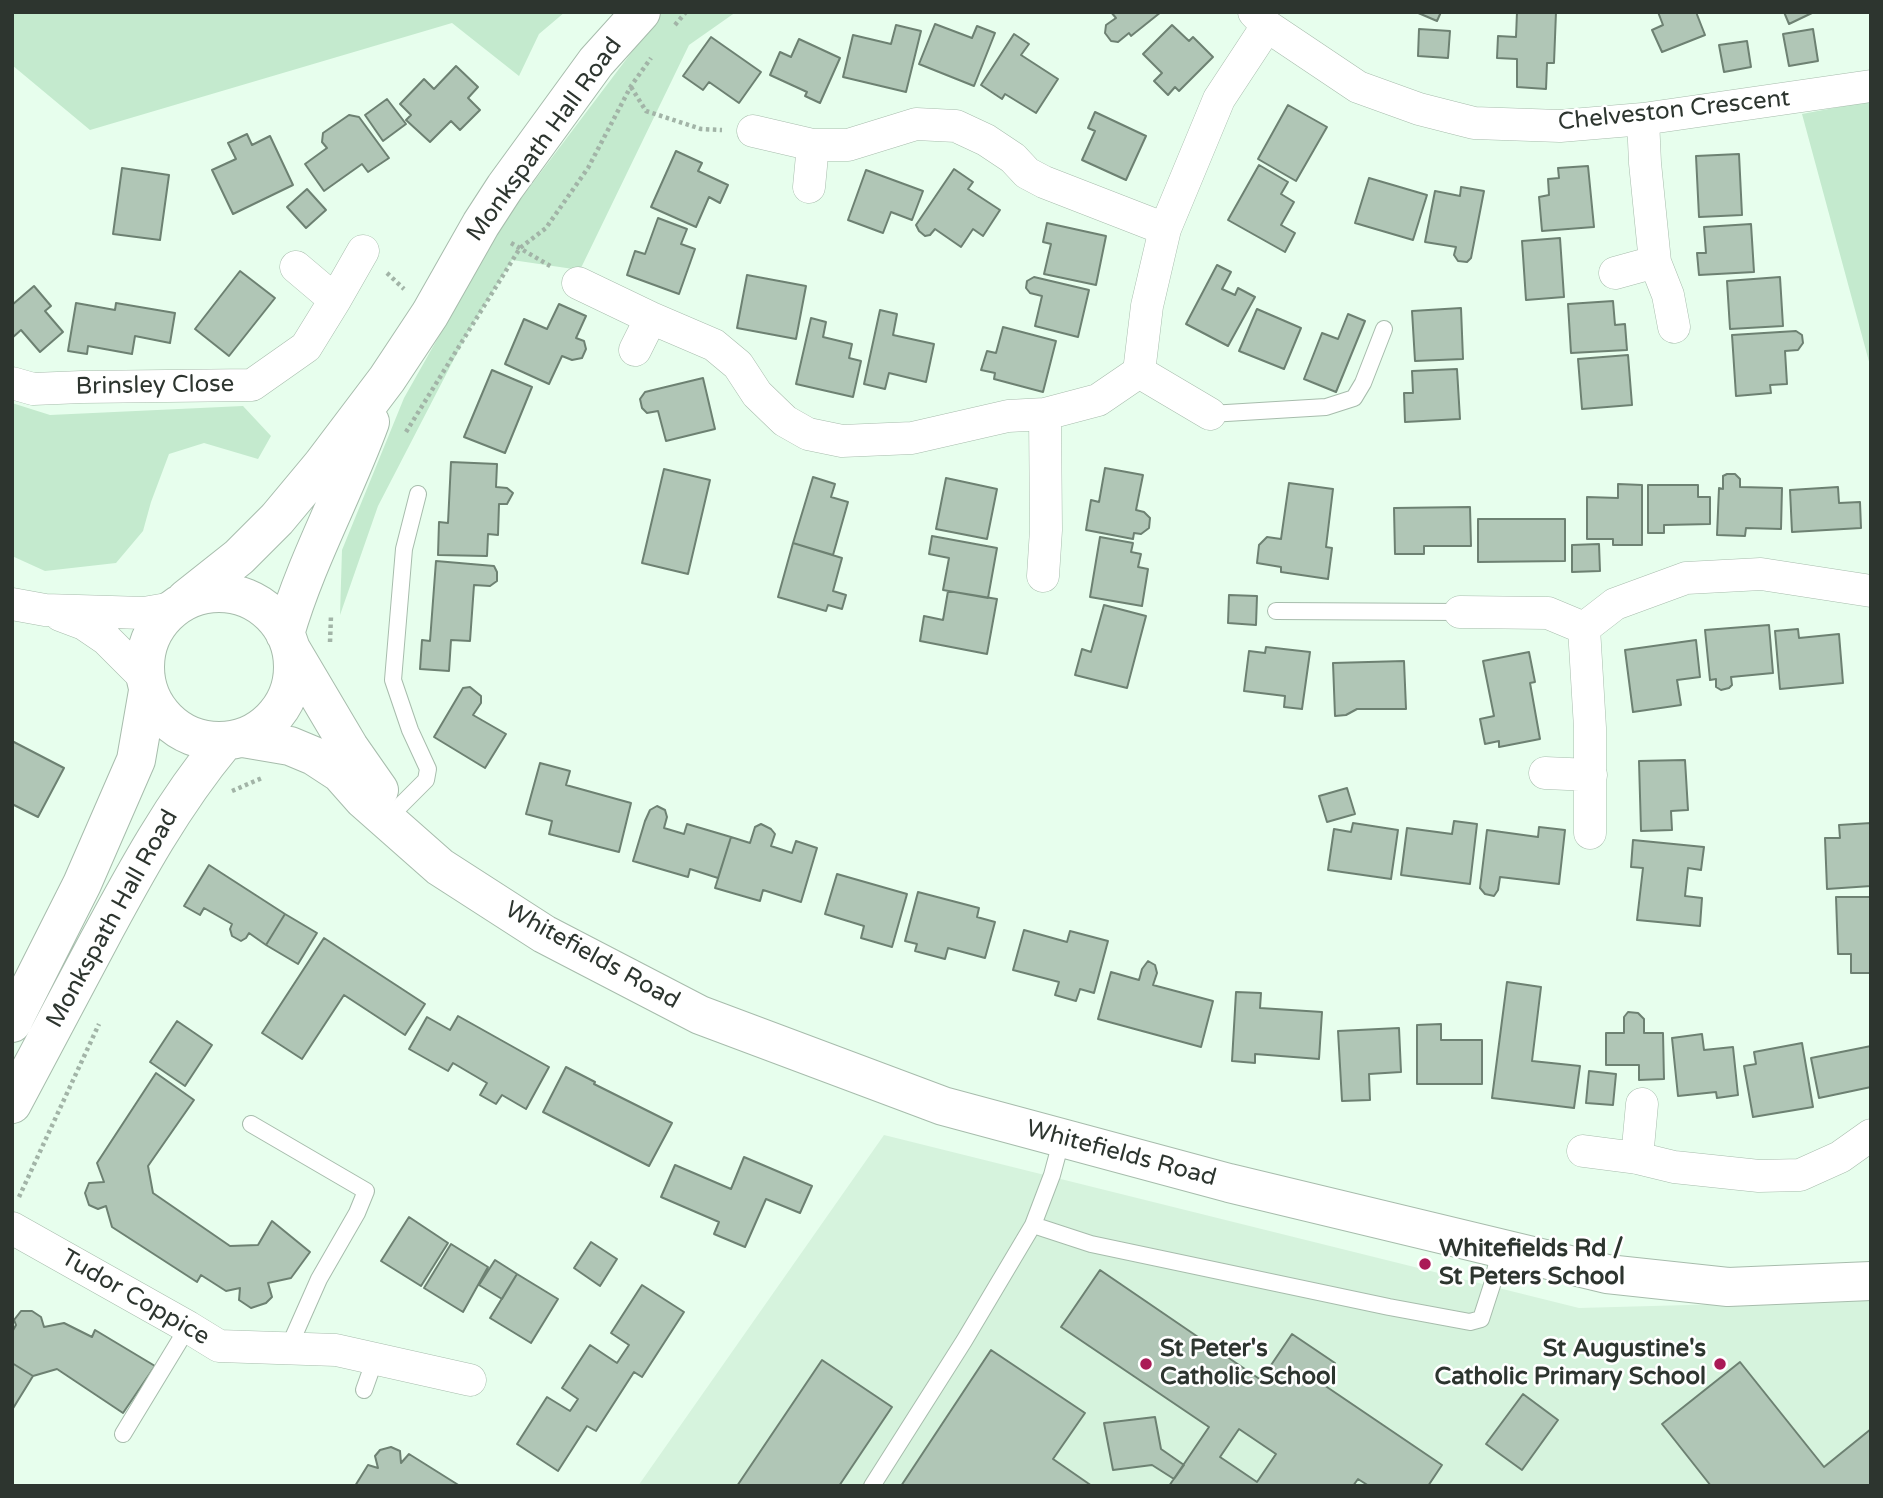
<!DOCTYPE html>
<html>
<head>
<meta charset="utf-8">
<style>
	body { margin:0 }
	#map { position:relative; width:1883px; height:1498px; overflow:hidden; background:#e7feed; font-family:"Varela Round",sans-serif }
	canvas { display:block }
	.frame { position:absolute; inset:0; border:14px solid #2d352f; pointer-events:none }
</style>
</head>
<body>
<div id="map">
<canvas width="1883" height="1498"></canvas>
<div class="frame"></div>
</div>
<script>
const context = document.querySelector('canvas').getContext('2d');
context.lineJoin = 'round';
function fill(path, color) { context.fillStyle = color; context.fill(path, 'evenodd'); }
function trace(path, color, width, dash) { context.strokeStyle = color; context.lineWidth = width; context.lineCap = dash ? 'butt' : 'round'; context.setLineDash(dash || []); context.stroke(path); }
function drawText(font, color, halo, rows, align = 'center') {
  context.font = font + ' "Varela Round",sans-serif'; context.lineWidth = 5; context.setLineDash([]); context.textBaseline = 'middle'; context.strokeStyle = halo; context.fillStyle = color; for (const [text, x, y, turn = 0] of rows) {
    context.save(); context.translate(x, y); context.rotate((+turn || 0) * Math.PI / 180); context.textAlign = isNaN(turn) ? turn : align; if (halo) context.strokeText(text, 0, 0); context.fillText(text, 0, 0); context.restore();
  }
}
fill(new Path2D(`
	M884,1135L1579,1308L1871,1300V1486H638Z`), '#d6f3dd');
fill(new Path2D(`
	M12,12H565L539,34L519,76L452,23L90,130L12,65Z
	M662,12H736L689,45L580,270L512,260L468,332L378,506L340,615L342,550L404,398L504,221Z
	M1871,101V369L1802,114Z
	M12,403L50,415L243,406L271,436L258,459L204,443L169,454L151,502L143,531L116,563L45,571L12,556Z`), '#c4eace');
const building = new Path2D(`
	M1111,12H1161L1131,36L1129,33L1118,42L1111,41L1105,33L1106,25L1116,18Z
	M1416,12H1441L1437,21Z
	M1517,12H1556L1554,63H1547L1546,89L1517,87V59L1497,58L1498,36L1516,37Z
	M1658,12H1696L1705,35L1662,52L1652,30L1663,25Z
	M1784,12H1814L1789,24Z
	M935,24L972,38L977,26L995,33L974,86L919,64Z
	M896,25L921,31L906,92L843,77L853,35L891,44Z
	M1172,25L1189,41L1193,37L1213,57L1179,91L1175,87L1168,95L1154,81L1162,73L1143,54Z
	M1419,29L1450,31L1448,58L1418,56Z
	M1813,29L1818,61L1789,66L1783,34Z
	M1014,34L1029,44L1021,55L1058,79L1036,113L1005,94L1002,99L981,85Z
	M711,37L761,72L739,103L709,82L703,90L683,76Z
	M799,39L840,58L820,103L805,96L807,92L770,75L780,52L791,57Z
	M1747,41L1751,67L1724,72L1719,45Z
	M456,66L478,87L468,98L480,110L460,130L451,121L430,142L406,120L411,115L400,104L424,79L434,89Z
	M387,99L406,124L383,141L365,115Z
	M1288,105L1327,127L1296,181L1258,159Z
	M1095,112L1146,136L1126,180L1082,160L1095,131L1088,128Z
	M349,115L359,117L389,158L368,172L362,164L324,191L305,164L327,148L322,142L323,133Z
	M247,134L252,145L270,136L293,185L233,214L212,170L236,159L228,143Z
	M676,151L702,163L698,171L728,185L720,203L709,197L696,227L651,207Z
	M1739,154L1742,215L1699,217L1696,156Z
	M1259,165L1288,182L1281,194L1294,202L1281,225L1295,233L1285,252L1228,220Z
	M1588,166L1594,227L1542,231L1539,197L1549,195L1548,179L1559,178L1558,168Z
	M122,168L169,175L160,240L113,234Z
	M954,169L973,182L968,189L1000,210L983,236L973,229L961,247L935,229L930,235L925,236L919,231L916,225Z
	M866,170L923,191L912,220L891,212L883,233L848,220Z
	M1369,178L1427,195L1413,240L1355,223Z
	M1461,187L1484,191L1471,258L1467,262L1458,261L1454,255L1456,247L1425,242L1435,191L1460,196Z
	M307,189L326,210L306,228L287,207Z
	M658,218L687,229L681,244L695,249L679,294L627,275L635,251L645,254Z
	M1047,223L1106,236L1096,285L1044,274L1051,244L1043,242Z
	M1751,224L1754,272L1699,275L1697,253H1706L1704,227Z
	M1560,238L1564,297L1526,300L1522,241Z
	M1217,265L1231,272L1222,289L1235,295L1238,288L1255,297L1228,346L1186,324Z
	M240,271L275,298L229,356L195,329Z
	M747,275L806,286L796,339L737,328Z
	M1034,277L1089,290L1078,337L1035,326L1042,296L1030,293L1026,288L1027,281Z
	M1780,277L1783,326L1730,329L1727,281Z
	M34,286L51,306L45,311L63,332L40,352L21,330L12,338V305Z
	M1613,301L1615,325L1625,324L1627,350L1571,353L1568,304Z
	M76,303L115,310L116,303L175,313L170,343L135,336L132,354L88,346L87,354L68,351Z
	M559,304L586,316L576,338L584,341L586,349L582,358L572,360L562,356L549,384L505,364L524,319L547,329Z
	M1461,308L1463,359L1415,361L1412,311Z
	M1257,309L1301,328L1284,369L1239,351Z
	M880,310L897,314L893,335L934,344L926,382L889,373L885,389L864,384Z
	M1348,314L1365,321L1336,392L1304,379L1322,333L1338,339Z
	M811,318L826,322L823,337L852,344L849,358L861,361L853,397L796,384Z
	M1003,327L1056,341L1043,392L994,379L995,373L981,370L987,351L996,353Z
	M1796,331L1802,335L1803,343L1798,350L1785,351L1787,384L1770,385L1771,393L1736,396L1732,335Z
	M1628,355L1632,405L1582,409L1578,359Z
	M1457,369L1460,419L1405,422L1404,393H1413L1412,371Z
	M492,370L532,387L505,453L464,437Z
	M703,378L715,429L666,441L658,411L647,413L642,408L640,399L645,392Z
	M451,462L497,464L496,487L507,488L513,493L507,504H499L498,535L488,534L487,556L438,555L439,522L448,523Z
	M1105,468L1143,475L1136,510L1144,512L1150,518L1149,528L1141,534L1134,533L1133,539L1086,530L1091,500L1099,502Z
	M664,469L710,480L688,574L642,563Z
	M1727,474H1735L1740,479V487L1782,488L1781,529L1746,528L1745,536L1717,535L1719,488L1723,489V476Z
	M813,477L835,484L831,497L848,502L833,555L793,543Z
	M946,478L997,489L987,539L936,529Z
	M1289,483L1333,489L1326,547L1332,548L1328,579L1281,572V567L1257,563L1259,545L1267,537L1281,539Z
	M1618,484L1642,485V545H1613V539H1587V497L1618,498Z
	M1648,485H1698V497H1710V524L1664,525V533H1648Z
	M1838,487L1839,503L1860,502L1861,528L1792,532L1790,490Z
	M1470,507L1471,546H1424V554H1395L1394,508Z
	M1478,519H1565V561L1478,562Z
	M932,536L997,548L988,598L943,590L949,558L929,554Z
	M1100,537L1133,543L1131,552L1141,554L1138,567L1148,569L1142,606L1090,597Z
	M793,543L842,558L833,591L846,595L842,609L828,605L826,611L778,597Z
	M1599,544L1600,571L1572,572V545Z
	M436,561L494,566L497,572V581L490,586L474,585L470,641L451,640L449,671L420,669L422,640L430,641Z
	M948,591L997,599L987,654L920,641L924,616L943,620Z
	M1229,595L1257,596L1256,625L1228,623Z
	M1104,605L1146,616L1127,688L1075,675L1082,649L1091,652Z
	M1769,625L1773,673L1731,677L1732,685L1729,688L1721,690L1716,687V679L1710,680L1705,630Z
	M1798,629L1799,638L1839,634L1843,683L1780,689L1775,631Z
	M1696,640L1700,677L1677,680L1681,705L1633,712L1625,650Z
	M1266,647L1310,652L1302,709L1284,707L1285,696L1244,691L1249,651L1265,653Z
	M1529,652L1535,682L1530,683L1540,739L1499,747V741L1485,744L1480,719L1494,716L1483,661Z
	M1404,661L1406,709H1357L1346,715L1335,716L1333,663Z
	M470,687L481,696V703L473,715L506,734L485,768L434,737L463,688Z
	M12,741L64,768L38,817L12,804Z
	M1685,760L1688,810L1671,811L1672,830L1641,831L1639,761Z
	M540,763L570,771L566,785L631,803L619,852L549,834L552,821L526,814Z
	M1347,788L1355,814L1327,822L1319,796Z
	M657,806L665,810L667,817L664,828L684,834L687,824L731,837L718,878L690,869L688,877L633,861L645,821L650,810Z
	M1454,821L1477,824L1470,884L1401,875L1407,828L1452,834Z
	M1353,823L1398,830L1391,879L1328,870L1334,829L1351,832Z
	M1871,823V886L1827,889L1825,838H1840L1839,825Z
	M761,824L771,829L775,834L771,846L792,853L796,841L817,848L801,902L763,890L760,901L715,888L731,837L750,843L755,827Z
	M1539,827L1565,830L1559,884L1500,877L1498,890L1494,896L1485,894L1480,888L1487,830L1538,837Z
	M1633,840L1704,847L1701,870L1688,868L1685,896L1702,898L1700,926L1637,920L1643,868L1631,867Z
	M209,865L285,914L266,945L249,933L246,938L241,941L232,936L230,929L232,924L204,908L200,915L184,906Z
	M837,874L907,894L892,947L861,938L864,926L825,914Z
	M918,892L979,908L977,917L995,922L985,958L948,948L945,959L915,951L917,944L905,941Z
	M1836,897H1871V973H1851V954H1838Z
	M285,914L317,933L298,964L266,945Z
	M1024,930L1067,942L1070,931L1108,941L1094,993L1080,989L1076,1001L1055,995L1059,982L1013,970Z
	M324,938L425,1004L405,1035L344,995L302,1059L262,1033Z
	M1148,961L1155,965L1157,973L1153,985L1213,1001L1201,1047L1098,1019L1111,972L1139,980L1142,969Z
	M1507,982L1541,987L1532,1061L1580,1066L1574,1108L1492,1098Z
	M1236,992L1261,993L1260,1008L1322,1012L1319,1059L1255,1054V1063L1232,1061Z
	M1628,1012L1638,1013L1644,1019V1033H1663L1664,1079L1639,1080V1065H1606V1033H1624V1017Z
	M458,1016L549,1067L526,1109L502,1095L496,1104L480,1095L487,1083L453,1063L448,1071L409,1049L427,1017L450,1030Z
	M177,1021L212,1045L185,1086L150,1062Z
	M1441,1024V1040H1482V1084H1417V1025Z
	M1399,1028L1401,1072L1369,1074L1370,1100L1342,1101L1338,1031Z
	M1702,1034L1704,1050L1733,1047L1738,1095L1717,1098L1716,1092L1678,1096L1672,1038Z
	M1802,1043L1813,1107L1753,1117L1744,1066L1756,1064L1754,1052Z
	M1871,1046V1087L1819,1098L1811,1058Z
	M566,1067L595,1082L594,1084L672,1123L649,1166L543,1112Z
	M1589,1071L1616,1074L1613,1105L1586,1103Z
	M156,1073L194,1100L148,1166L153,1193L230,1246L258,1245L272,1221L310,1252L291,1278L268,1283L272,1297L266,1303L251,1308L239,1300L240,1288L226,1291L201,1275L197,1282L112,1227L106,1206L98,1209L89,1205L85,1193L89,1183L104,1182L97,1163Z
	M744,1157L812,1186L800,1213L766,1199L745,1247L714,1234L719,1222L661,1197L675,1165L731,1189Z
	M409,1217L448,1243L421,1286L381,1261Z
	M591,1242L617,1259L600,1286L574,1268Z
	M451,1244L488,1267L463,1312L424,1288Z
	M495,1260L517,1274L502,1299L479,1285Z
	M1100,1270L1261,1380L1292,1334L1335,1363L1321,1383L1442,1465L1428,1486H1369L1358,1479L1353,1486H1169L1209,1427L1061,1327ZM1239,1429L1276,1454L1257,1482L1220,1457Z
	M517,1274L558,1299L531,1343L490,1318Z
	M642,1285L684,1312L642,1377L634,1372L596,1431L587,1426L558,1471L517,1444L547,1397L570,1411L578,1399L562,1388L590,1345L617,1363L629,1345L611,1333Z
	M21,1311H32L41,1317L44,1327L64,1323L92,1337L95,1330L155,1366L123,1413L57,1369L33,1376L12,1363V1332L16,1325L14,1320Z
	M991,1350L1085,1413L1053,1459L1092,1486H901Z
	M822,1360L892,1407L839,1486H737Z
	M1740,1362L1824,1467L1871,1429V1486H1711L1662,1424Z
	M12,1363L33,1376L12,1410Z
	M1523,1394L1558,1420L1522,1470L1486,1444Z
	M1155,1417L1161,1449L1184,1465L1174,1479L1152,1465L1113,1470L1104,1423Z
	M391,1447L400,1451L401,1463L409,1454L460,1486H355L368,1465L378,1468L375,1456L380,1450Z`);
fill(building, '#b0c6b6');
trace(building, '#6d8172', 2);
const lane = new Path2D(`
	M1210,414L1326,407L1354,398L1363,383L1384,329
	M1276,611L1460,612
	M394,812L426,780L428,769L410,730L393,680L404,549L418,494
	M251,1124L366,1191L357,1213L319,1279L288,1349
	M1033,1225L1091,1244L1389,1307L1470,1322L1481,1319L1492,1285L1500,1249
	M364,1390L375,1359
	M123,1434L188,1327
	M872,1486L964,1341L1033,1225L1052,1175L1062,1138`);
const street = new Path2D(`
	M1254,12L1267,26L1358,87L1419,109L1474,123L1560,126L1643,119L1871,86
	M1643,119L1645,163L1655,262L1668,295L1674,327
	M753,131L813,145H848L916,124L956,126L986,140L1013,158L1027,173L1044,182L1165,229
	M809,187L813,145
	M1615,273L1655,262
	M578,283L651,318L714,345L738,365L757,394L785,421L808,434L842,441L912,438L1008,416L1045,414L1098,400L1139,372L1147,306L1165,229L1219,99L1267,26
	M335,300L363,251
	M635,350L651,318
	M1139,372L1210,414
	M12,383L33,389L82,387L252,385L306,347L335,300L296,267
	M1043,576L1046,530L1045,414
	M12,604L45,610L144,613L173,608
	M1460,612L1548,613L1584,628
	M60,615L84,624L106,639L145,678
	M1545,773L1591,775
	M1590,833V728L1584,628L1615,604L1686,578L1761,574L1871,591
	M1583,1151L1637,1158L1674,1167L1759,1176L1800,1175L1840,1157L1871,1135
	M1637,1158L1642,1104
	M12,1228L188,1327L219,1346L336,1350L470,1380`);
const secondary = new Path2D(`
	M145 667a74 74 0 1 1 148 0a74 74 0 1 1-148 0Z
	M186,599L239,557L277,519L322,465L387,379L430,314L481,224L505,187L596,62L641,12
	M285,634C306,561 344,493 370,422
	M291,649L349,747L379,790
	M243,738L290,746L314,756L340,773L363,799L440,867L544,934L700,1015L943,1106L1229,1183L1607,1274L1728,1287L1871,1281
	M12,1023L82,884L136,760L148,691
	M12,1104C41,1050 69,997 97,944C135,873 173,803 224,742`);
trace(lane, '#a7bcac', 18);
trace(street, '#a7bcac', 33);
trace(secondary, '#a7bcac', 40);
trace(new Path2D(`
	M675,25L686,12
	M631,87L646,111L701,129L722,130
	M511,243L552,267
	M387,273L404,289
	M406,432L520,248L546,228L588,168L631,86L651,58
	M330,642L331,616
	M232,791L262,778
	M19,1197L99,1024`), '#a2b4a7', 4.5, [3.5, 3.5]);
trace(lane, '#fff', 16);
trace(street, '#fff', 32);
trace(secondary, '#fff', 38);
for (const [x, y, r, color] of [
	[1425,1264,7,"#aa1a56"],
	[1146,1364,7,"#aa1a56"],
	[1720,1364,7,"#aa1a56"]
]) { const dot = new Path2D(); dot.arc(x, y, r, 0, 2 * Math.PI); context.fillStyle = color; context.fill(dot); trace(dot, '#fff', 2.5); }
drawText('24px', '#2d352f', '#fff', [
	["Chelveston Crescent",1674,111,-6],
	["Monkspath Hall Road",545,140,-54],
	["Brinsley Close",155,386,-1],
	["Monkspath Hall Road",113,919,-61],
	["Whitefields Road",592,956,29],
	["Whitefields Road",1121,1154,15],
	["Tudor Coppice",135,1298,30]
]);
drawText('bold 24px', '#2d352f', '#fff', [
	["Whitefields Rd /",1439,1250],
	["St Peters School",1439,1278],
	["St Peter's",1160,1350],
	["Catholic School",1160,1378],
	["St Augustine's",1706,1350,"right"],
	["Catholic Primary School",1706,1378,"right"]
], 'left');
</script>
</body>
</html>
